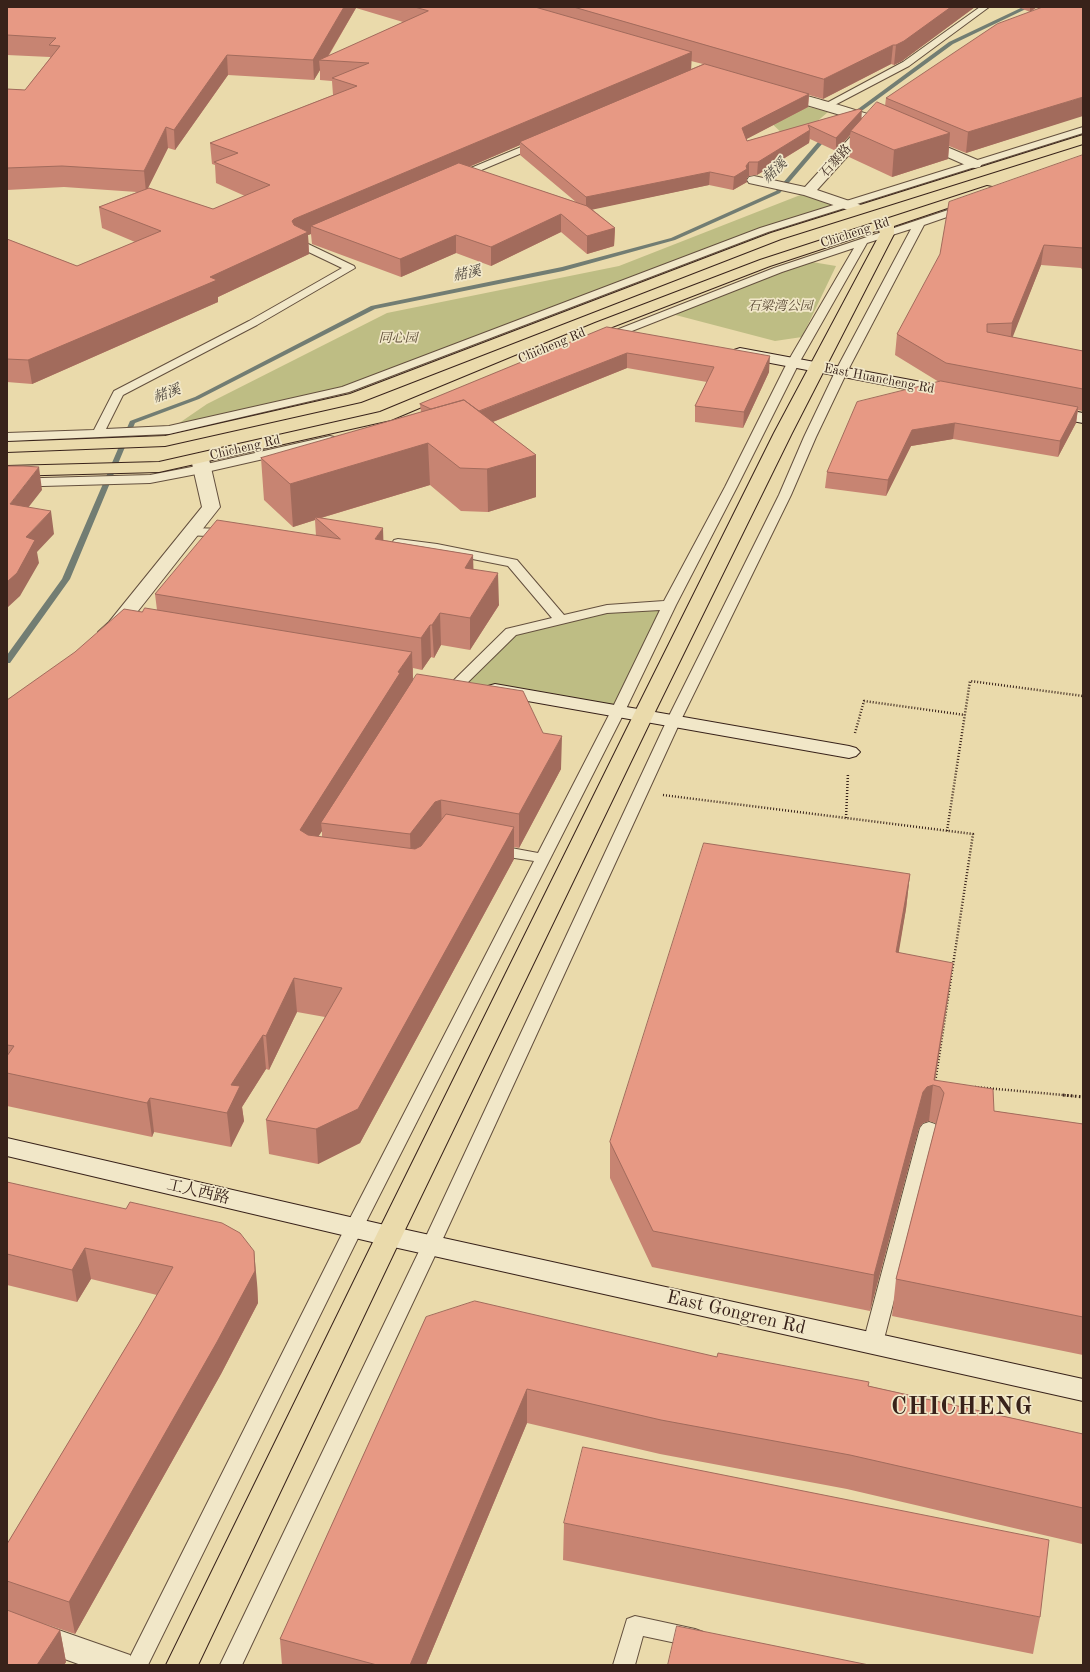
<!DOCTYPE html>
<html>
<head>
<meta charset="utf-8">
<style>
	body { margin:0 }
	#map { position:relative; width:1090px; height:1672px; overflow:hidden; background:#eadaab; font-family:"Old Standard TT",serif }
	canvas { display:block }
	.frame { position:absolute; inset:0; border:8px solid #38221a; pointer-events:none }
</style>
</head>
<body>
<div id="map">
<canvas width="1090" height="1672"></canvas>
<div class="frame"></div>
</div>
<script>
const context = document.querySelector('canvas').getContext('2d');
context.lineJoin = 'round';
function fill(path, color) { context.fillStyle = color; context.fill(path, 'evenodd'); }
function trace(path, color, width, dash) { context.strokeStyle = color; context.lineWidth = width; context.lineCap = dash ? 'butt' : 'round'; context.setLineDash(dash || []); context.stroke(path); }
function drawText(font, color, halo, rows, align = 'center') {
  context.font = font + ' "Old Standard TT","Noto Serif SC",serif'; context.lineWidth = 3.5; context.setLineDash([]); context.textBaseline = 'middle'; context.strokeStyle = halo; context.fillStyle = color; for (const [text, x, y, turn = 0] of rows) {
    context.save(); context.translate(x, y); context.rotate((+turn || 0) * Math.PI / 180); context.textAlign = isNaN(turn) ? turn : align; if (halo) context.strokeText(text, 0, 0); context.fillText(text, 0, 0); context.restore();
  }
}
fill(new Path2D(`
	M801,105L828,112L814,124L786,137L766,118Z
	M808,192L845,204L764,230L345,390L169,430L207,404L387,313L619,266Z
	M812,262L836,266L802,337L775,341L668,313Z
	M669,605L618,711L458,684L511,632L607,609Z`), '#bebd84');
fill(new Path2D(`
	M1023,7H1030L953,44L852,118L847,117L949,42Z
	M826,134L829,136L828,137L780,193L675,240L563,271L375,309L199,399L135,423L70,579L10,663H7V655L62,579L130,421L195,397L371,306L562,267L671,238L776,191L824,135Z`), '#727d73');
const lane = new Path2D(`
	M980,7H989L909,66L829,108H823L821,106L903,62Z
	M1083,127V133L768,232L349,392L169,434L7,441V433L94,430L114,391L249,321L342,268L296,246L295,244L296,242H304L354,266L355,268L257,325L123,395L106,429L169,426L342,387L760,228Z
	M538,140L541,141L543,143L541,145L460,179H454L452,177L454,175Z
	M966,204L970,205L971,207L970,209L924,225L847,372L816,437L791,495L681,720L440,1245L242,1665H220L422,1245L667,720L779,495L804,437L835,372L911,229L867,243L799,363L737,487L676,605L625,711L363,1228L148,1665H126L345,1228L534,861L495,855L490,853L487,850L490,847L495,845L538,853L611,711L660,610L607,613L516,635L463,687L458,688L453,687L451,684L453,681L506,629L552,618L508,566L437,552L398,547L394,546L392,543L394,540L398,539L437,544L517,560L564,615L607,605L664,601L725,487L787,363L854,248L782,272L609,340H601L599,338L601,336L774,268Z
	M330,436L334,437L336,440L334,443L202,473L150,483L7,487V479L150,475L202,465Z
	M191,528L226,529L230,530L232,533L230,536L226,537L187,535L185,532L187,529Z
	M929,1122L935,1124L938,1128L883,1343L880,1348L873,1350L866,1348L863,1343L920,1128L923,1124Z
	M635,1616L695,1629L703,1632L706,1638L703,1644L695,1647L643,1636L635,1665H613L627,1619Z`);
const street = new Path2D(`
	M781,89C799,94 890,117 898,128L896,131L891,132L875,126L817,190L864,206L866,209L864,212L859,213L854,212L804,195L749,183L747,180L749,177L754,176L805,187L864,122L776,96L774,93L776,90Z
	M921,136L980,161L982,164L980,167L975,168L970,167L916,143L914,140L916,137Z
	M200,454L206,455L209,459L220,507L123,630C115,636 111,639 101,636L98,632L109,622L202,507L191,459L194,455Z
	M7,1612L130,1655L135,1665H81L7,1638Z`);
const secondary = new Path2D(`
	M740,348L948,387L954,388L956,392L954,396L948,397L734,356L732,353L734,350Z
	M1046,406L1083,413V423L1040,415L1037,411L1040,407Z
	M495,684L849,746L856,748L860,752L856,756L849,758L488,694L485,690L488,686Z
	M7,1138L389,1226L1083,1379V1401L389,1246L7,1156Z`);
const primary = new Path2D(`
	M1083,135V144L781,239L361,402L165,446L7,452V442L165,436L350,394L771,233Z
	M987,186L992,187L994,190L992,193L894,226V234L792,433L653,716L402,1236L198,1665H166L376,1236L633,716L774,433L880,234L879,230L770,266L607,329L391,420L159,472L7,476V466L159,462L380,412L595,323L760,260Z`);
trace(lane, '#64503e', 2);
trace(street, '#64503e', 2);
trace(secondary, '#38221a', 2);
trace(primary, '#38221a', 2);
trace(new Path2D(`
	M855,733L864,701L965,715
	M663,795L973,834L935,1083
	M846,818L848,773
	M947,831L970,681L1083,696
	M975,1087L1074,1096`), '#38221a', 2.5, [1, 2]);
trace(new Path2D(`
	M1063,1095L1083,1097`), '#38221a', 3, [1.5, 2.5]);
fill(lane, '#f1e7c8');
fill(street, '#f1e7c8');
fill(secondary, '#f1e7c8');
fill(primary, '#eadaab');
fill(new Path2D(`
	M7,7H975L902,61L894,65L891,64L823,99L809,95L808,107L746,139L747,141L859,109L862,119L885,106L886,98L1040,8V7H1083L1059,123L966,153L949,146L948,159L892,177L849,157L850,135L836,151L810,139L809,143L757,175L749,176L747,178V182L733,190L709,185L592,209L615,228L614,246L587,254L561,232L491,266L456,253L401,277L312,244L311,234L308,235L309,254L218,297V302L32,384L7,382V239L77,266L135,242L102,228L99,207L137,192L64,187L7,190V89L25,90L50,58V57L7,55ZM356,8L403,22L328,57ZM691,61L703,64L691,69ZM320,70V80L332,81L333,95L210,143L212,164L215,165L216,183L245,196L213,209L148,188L168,148L175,150L228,75L314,80ZM520,145V155L576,202L469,167Z
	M1018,7H1037L1030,12Z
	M1083,155V271L1081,268L1041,265L1012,337L1083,351V410L1082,411L1078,410L1076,423L1058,457L953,439L911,446L886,496L825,488L827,472L939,382L895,355L897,334Z
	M607,327L769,372L743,428L695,422V406L707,382L627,368L493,422L536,455V497L488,512L461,511L430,485L321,518L383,540L473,555V569L499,605L470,650L441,645L434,658L431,657L422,670L413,668V680L561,769L519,848L514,847V859L360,1143L318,1164L269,1154L266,1120L325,1017L297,1012L269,1070L266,1069L242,1107L244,1121L231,1147L154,1132L152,1137L7,1106V700L142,612L157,610L155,594L316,536L315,520L293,527L264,500L261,458L421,412L420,404ZM322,831V837L318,836Z
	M910,874L906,909L898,953L948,998L935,1080L994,1111L1083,1124V1355L892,1316L896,1279L936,1124L935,1123L929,1121L923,1123L919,1128L870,1311L652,1267L610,1178V1142Z
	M7,1182L257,1283L258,1303L221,1374L75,1634L42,1623L60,1630L66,1662L64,1665H7V1544L140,1324L157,1295L91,1279L77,1302L7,1285Z
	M426,1317L717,1357L869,1386L1083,1434V1541L1082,1544L847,1489L660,1454L527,1423L426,1665H282L280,1639Z
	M564,1523L1040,1617L1033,1654L563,1560Z`), '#c78472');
fill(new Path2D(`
	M344,7H356V8L325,61L319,60L320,70L314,80L313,60Z
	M951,7H975L902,61L894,65L896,45Z
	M1030,7H1037L1030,12Z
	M893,45L891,64L823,99L824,79Z
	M692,52L691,72L520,142V145L321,230L311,226V234L308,235L309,254L218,297V302L32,384L28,360L210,277L292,221L294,219Z
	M227,55L228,75L175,150L174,130Z
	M809,94L808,107L741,142L742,128Z
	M1083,97V116L966,153L968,132Z
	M862,110L861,123L851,131L850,135L836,151V138Z
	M166,127L168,148L146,192L144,171Z
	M810,130L809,143L757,175L758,162Z
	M950,133L948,159L892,177L894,150Z
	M749,162V176L747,178V182L733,190L734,177L746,166Z
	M710,172L709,185L586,211V197Z
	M561,214V232L491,266V247Z
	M615,228L614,246L587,254V236Z
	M456,235V253L401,277L400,259Z
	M1044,245L1041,265L1010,344L1012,323Z
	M627,353V368L455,437V421Z
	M770,356L769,372L743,428L744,412Z
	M1078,407L1076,423L1058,457L1060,441Z
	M955,423L953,439L911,446L886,496L888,480L912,430Z
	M428,443L430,485L317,519L315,517V520L293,527L290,484Z
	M536,455V497L488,512L487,469Z
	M39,467L42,490L13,527L10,504Z
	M51,511L54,534L37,552L39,563L20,596L7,608V582L26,537Z
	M383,528L384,559L375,539Z
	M473,555L474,586L465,568Z
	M498,573L499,605L470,650V618Z
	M440,613L441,645L434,658L432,625Z
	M430,625L431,657L422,670L421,638Z
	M412,652L413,683L321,823L322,831L302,862L300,830L398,672Z
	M562,736L561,769L519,848V814Z
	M441,800L442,834L411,868L410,834L435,802Z
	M514,827V859L360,1143L318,1164L316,1129Z
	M910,874L906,909L893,987L896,952Z
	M953,963L948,998L934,1085H933Z
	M294,978L297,1012L269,1070L266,1036Z
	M263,1035L266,1069L242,1107L244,1121L231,1147L227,1113L231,1085Z
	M933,1085L929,1121L923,1123L919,1128L870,1311L874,1275L923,1092L927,1087Z
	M150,1098L154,1132L152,1137L147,1103Z
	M85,1248L91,1279L77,1302L72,1270Z
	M254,1251L257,1283L258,1303L221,1374L75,1634L69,1602Z
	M527,1389V1423L426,1665H410Z
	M60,1630L66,1662L64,1665H37Z`), '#a26b5c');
const building = new Path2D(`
	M7,7H344L313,60L227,55L174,130L166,127L144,171L62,166L7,168V89L25,90L60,46L49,45L56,38L7,35Z
	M415,7H535L692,52L294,219L292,221L294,225L308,232L210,277L217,280L28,360L7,359V239L77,266L161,231L99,207L149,188L213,209L270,185L214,162L238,153L210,143L357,86L332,78L369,63L319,60L428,11Z
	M574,7H951L904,41L896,45H893L824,79Z
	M1043,7H1083V97L968,132L886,98L997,24Z
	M705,64L809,94L742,128L747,141L859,109L862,110L836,138L808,125L810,130L758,162H749L746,166L747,169L734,177L710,172L586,197L520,142Z
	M877,102L950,133L894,150L851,131Z
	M1083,155V248L1044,245L1012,323L987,324V332L1083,351V389L946,363L897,334L940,254L949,202Z
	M459,163L587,206L615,228L587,236L561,214L491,247L456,235L400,259L311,226Z
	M607,327L770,356L744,412L695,406L714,367L627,353L479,411L464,400L431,409L420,404Z
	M941,381L1078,407L1060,441L955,423L912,430L888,480L827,472L857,402Z
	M464,400L536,455L487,469L460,468L428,443L290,484L261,458Z
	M7,466H23L39,467L10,504L51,511L26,537L35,540L17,573L7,582Z
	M315,517L383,528L375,539L473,555L465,568L498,573L470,618L440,613L432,625H430L421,638L155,594L217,520L340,539Z
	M145,608L412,652L398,672L400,673L300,830L308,835L415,849L421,846L446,814L514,827L358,1109L316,1129L266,1120L342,988L294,978L266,1036L263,1035L231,1085L240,1086L227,1113L150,1098L147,1103L7,1073V1056L14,1046L7,1045V700L75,652L124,609L142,612Z
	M417,674L523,691L543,733L562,736L519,814L441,800L435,802L410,834L321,823Z
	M704,843L910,874L896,952L953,963L934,1080L993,1089L994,1111L1083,1124V1317L896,1279L944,1093L940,1087L933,1085L927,1087L923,1092L874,1275L653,1231L610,1142Z
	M7,1182L126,1209L130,1202L222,1223L240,1233L254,1251L255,1271L217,1342L69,1602L7,1581V1544L140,1324L173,1267L85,1248L72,1270L7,1254Z
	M475,1301L717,1357L718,1353L869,1382L868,1386L1083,1434V1508L850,1455L661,1420L527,1389L410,1665H377L280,1639L426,1317Z
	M583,1447L1049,1540L1040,1617L564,1523Z
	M7,1610L60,1630L37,1665H7Z
	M677,1626L869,1665H668Z`);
fill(building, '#e79984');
trace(building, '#a26b5c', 1);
drawText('13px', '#38221a', '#f1e7c8', [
	["石寨路",836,161,-48],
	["Chicheng Rd",855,233,-18],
	["Chicheng Rd",552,346,-23],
	["East Huancheng Rd",879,379,11],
	["Chicheng Rd",245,448,-13]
]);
drawText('italic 13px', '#5a4934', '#f1e7c8', [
	["石梁湾公园",780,307],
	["同心园",398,339]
]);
drawText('italic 14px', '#50483f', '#f1e7c8', [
	["赭溪",775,171,-44],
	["赭溪",467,274,-11],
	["赭溪",167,394,-20]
]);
drawText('16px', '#38221a', '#f1e7c8', [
	["工人西路",198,1192,13]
]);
drawText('19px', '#38221a', '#f1e7c8', [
	["East Gongren Rd",736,1313,13]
]);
context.letterSpacing = '1px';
drawText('bold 24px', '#38221a', '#f1e7c8', [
	["CHICHENG",962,1408]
]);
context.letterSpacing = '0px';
</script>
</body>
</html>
